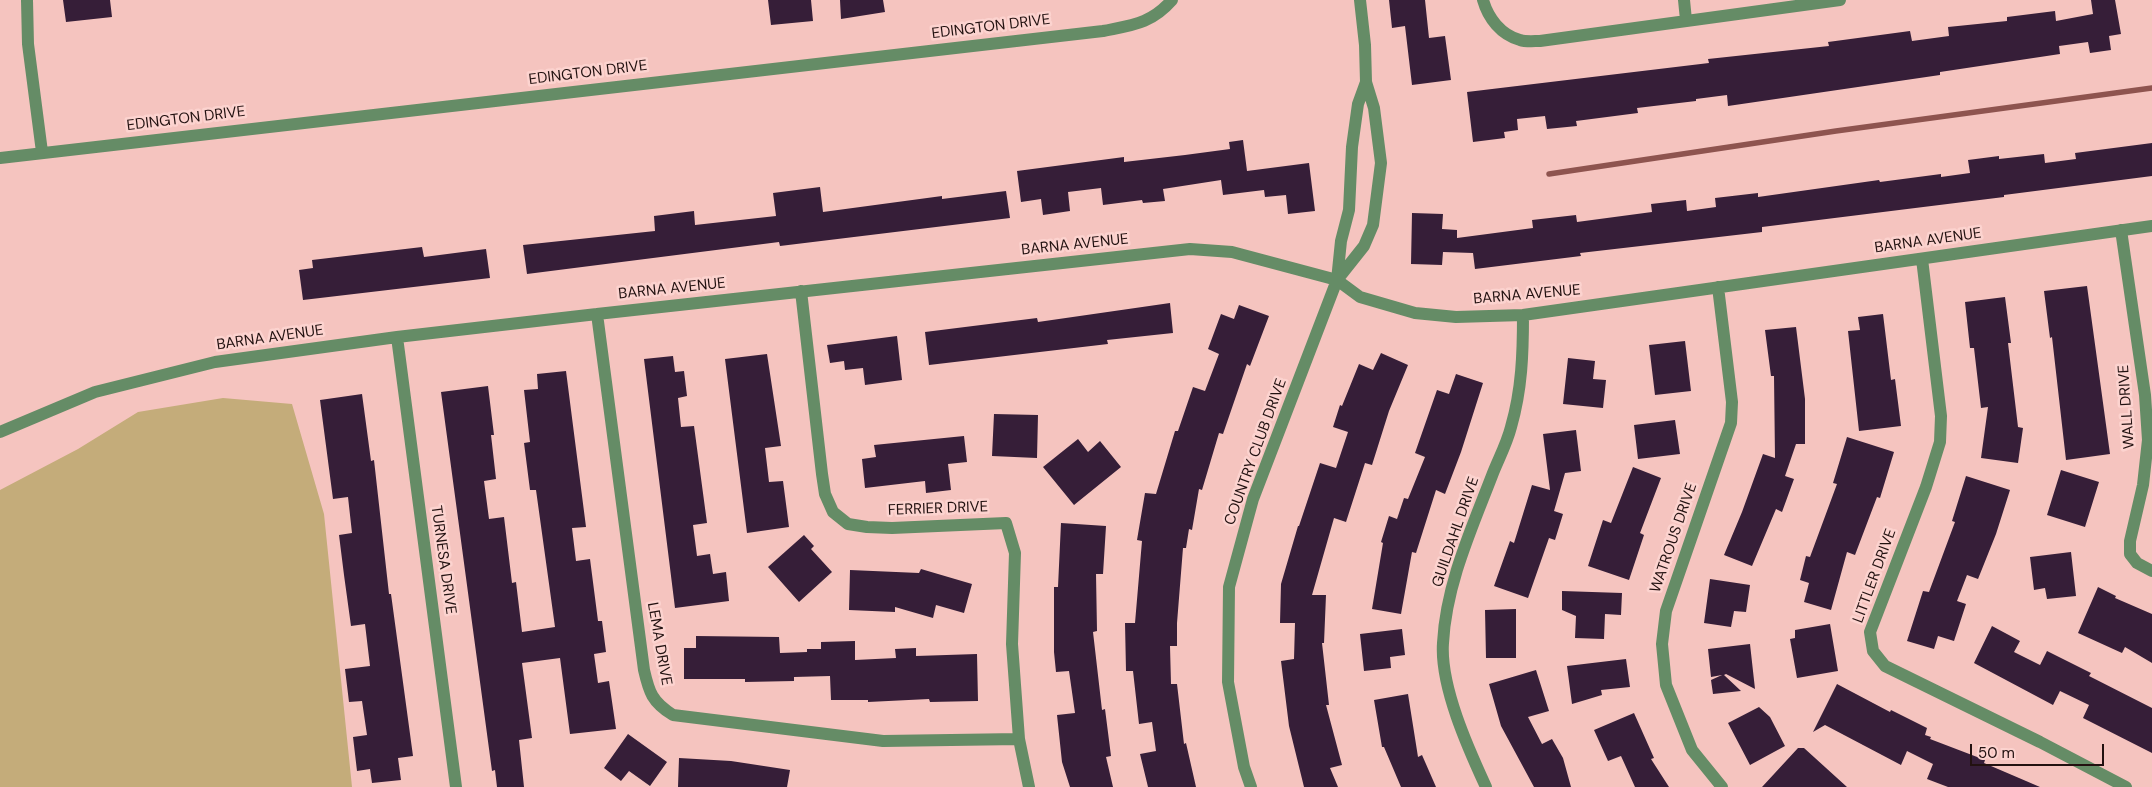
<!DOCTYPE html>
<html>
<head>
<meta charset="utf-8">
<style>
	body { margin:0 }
	#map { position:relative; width:2152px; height:787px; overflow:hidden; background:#f5c4bf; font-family:"DM Sans",sans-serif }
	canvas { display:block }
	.scale { position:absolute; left:1970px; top:744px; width:134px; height:22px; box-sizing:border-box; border:2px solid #221110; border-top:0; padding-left:6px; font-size:15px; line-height:18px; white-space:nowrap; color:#221110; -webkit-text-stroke:4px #fcd3cf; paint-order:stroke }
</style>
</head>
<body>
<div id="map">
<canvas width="2152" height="787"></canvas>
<div class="scale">50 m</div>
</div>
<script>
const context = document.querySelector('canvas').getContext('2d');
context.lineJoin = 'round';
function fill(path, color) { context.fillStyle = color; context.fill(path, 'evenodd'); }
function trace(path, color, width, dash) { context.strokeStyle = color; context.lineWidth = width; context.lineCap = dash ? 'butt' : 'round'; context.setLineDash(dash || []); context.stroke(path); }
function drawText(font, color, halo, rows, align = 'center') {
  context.font = font + ' "DM Sans",sans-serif'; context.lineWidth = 5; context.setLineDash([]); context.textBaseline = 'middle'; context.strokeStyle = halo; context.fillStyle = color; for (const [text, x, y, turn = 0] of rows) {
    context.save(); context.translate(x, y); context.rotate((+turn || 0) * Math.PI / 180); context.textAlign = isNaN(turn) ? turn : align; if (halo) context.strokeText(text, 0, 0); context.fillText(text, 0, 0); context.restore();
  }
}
fill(new Path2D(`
	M223,398L292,404L324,514L352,787H0V490L78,449L138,412Z`), '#c4ac7a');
trace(new Path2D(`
	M1549,174L1836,131L2152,88`), '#8e544f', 5.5);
fill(new Path2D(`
	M63,0H110L112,17L66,22Z
	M768,0H811L813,21L771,25Z
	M840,0H883L885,12L841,19Z
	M1389,0H1425L1429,38L1445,36L1451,80L1412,85L1405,26L1392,28Z
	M2091,0H2115L2121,34L2109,36L2111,50L2090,53L2088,42L2059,46L2060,54L1940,72V75L1728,106L1727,95L1696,99V101L1637,108L1638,113L1576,121L1577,126L1547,129L1545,116L1517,119L1518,130L1504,132L1505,138L1473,142L1467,92L1709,63L1708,59L1829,46L1828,42L1910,31L1912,41L1949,36L1948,27L2007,21V17L2055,11L2056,21L2093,14Z
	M1243,140L1247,171L1309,163L1315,211L1288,214L1286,195L1265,197L1264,190L1223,195L1221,180L1163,189L1165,201L1143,203L1142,200L1103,205L1101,188L1068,192L1070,211L1043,215L1041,199L1021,202L1017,171L1124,157V162L1185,155L1230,149L1229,142Z
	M2152,143V176L2004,195V197L1762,227V232L1580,253L1581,256L1475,269L1473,253L1443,252L1442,265L1411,264L1412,213L1443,214L1442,229L1457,230V238L1533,228L1532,220L1576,215L1577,222L1652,212L1651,204L1686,200L1687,211L1716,207L1715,198L1758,193V197L1879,180L1880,182L1941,174V177L1970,173L1968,160L1999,156V159L2044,154L2045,163L2076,159L2075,153Z
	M820,187L823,212L942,196V199L1006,191L1010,218L780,246L779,242L527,274L523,245L655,231L654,216L694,211L695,225L776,216L773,193Z
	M422,247L424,257L486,249L490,278L303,300L299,270L313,268L312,260Z
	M2087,286L2110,454L2066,460L2052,337L2050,338L2044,291Z
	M2005,297L2011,343H2008L2018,427L2023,428L2018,463L1981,458L1988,407L1981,408L1974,348H1970L1965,302Z
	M1170,303L1173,333L1107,340L1108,344L929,365L925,332L1037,318L1038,322Z
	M1239,305L1269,316L1250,366L1247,364L1223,434L1219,433L1202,490L1199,489L1192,530L1189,529L1186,548H1183L1177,623V646H1170L1171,684H1177L1184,744L1186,743L1196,787H1148L1140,754L1156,751L1152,722L1139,724L1133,671H1126L1125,623H1135L1142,541L1137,540L1145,493L1156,494L1175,431H1178L1193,387L1205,391L1219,354L1208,349L1221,314L1234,319Z
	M1883,314L1891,380L1895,379L1901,426L1859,431L1848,331L1860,330L1858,317Z
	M1796,327L1805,399V444H1796L1785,476L1794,479L1782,512L1776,509L1752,566L1724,555L1742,512L1763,454L1775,458L1774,376H1771L1765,330Z
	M897,336L902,380L865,385L863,368L845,370L844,361L830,363L827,345Z
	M1685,341L1691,391L1655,395L1649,345Z
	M1381,353L1408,365L1389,411L1372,465L1365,463L1346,522L1334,518L1312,595H1326L1324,643H1322L1329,705H1326L1342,765L1330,768L1338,787H1304L1289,726L1281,661L1294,659L1295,623H1280L1281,584L1298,526H1299L1320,463L1336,468L1348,432L1333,427L1340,405L1342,406L1359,364L1373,370Z
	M767,354L781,446L765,448L769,482L783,481L789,527L747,533L725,359Z
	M673,356L675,372L684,371L687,396L678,398L681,427L694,426L707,523L693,525L697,556L710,554L713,574L726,572L729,601L675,608L644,359Z
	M1568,358L1595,361L1593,379L1606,380L1603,408L1563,404Z
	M566,371L586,527L572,528L576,561L590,559L598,621H602L606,652L594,654L598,683L609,681L616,729L570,734L560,658L522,663L532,738L519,740L524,787H497L495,770L492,771L441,392L488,386L494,435H491L496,479L484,481L489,519L504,517L512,583L516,582L522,632L555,627L536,490H530L524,443L530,442L524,390L538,389L537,374Z
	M1456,374L1483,383L1461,452L1445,494L1436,490L1416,553L1412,552L1401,614L1372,609L1383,543L1381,542L1389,516L1397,519L1404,498L1408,499L1425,457L1415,453L1437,390L1449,394Z
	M362,394L371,461L374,460L389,594H391L413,756L398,758L401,780L372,783L370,769L357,771L353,737L367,735L362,701L349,702L345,669L370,666L365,624L351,626L344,575L339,535L352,533L348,497L333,499L320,400Z
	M994,414L1038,415L1037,458L992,456Z
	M1675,420L1680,454L1638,459L1634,425Z
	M1576,430L1581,471L1565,473L1554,511L1563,514L1555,540L1549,538L1528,598L1494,586L1510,541L1514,543L1532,485L1550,490L1543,434Z
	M964,436L967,462L948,464L951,490L926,493L925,481L865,488L862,459L876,457L874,445Z
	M1847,437L1894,452L1880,498L1877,497L1855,555L1847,552L1831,610L1804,602L1809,583L1800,580L1806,556L1810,557L1837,484L1833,483Z
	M1078,439L1088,452L1100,441L1121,467L1074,505L1043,467Z
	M1633,467L1661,478L1640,533L1644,535L1629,580L1588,566L1603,520L1611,523Z
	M2061,470L2099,482L2085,527L2047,515Z
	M1966,476L2010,490L1996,534L1978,579L1967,575L1957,601L1966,604L1954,641L1938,636L1934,649L1907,641L1923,591L1929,592L1955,522L1952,521Z
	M1061,523L1106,526L1103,574H1096L1097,631L1093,632L1102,710L1105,709L1111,756L1106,757L1113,787H1070L1062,762L1057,715L1075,713L1069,671L1056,672L1054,652V587H1058Z
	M804,535L814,546L811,549L832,572L799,602L768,567Z
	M2071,552L2076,596L2047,599L2045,588L2034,590L2030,557Z
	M921,569L972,584L964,613L936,605L933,618L895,607V612L849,610L850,570L919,573Z
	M1710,579L1750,585L1746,612L1734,611L1731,627L1704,623Z
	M2098,587L2116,596L2115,598L2152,614V663L2125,647L2122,653L2078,633Z
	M1562,591L1622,593L1621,615L1605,614L1604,639L1575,638L1576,616L1562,610Z
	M1516,609V658H1486L1485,610Z
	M1830,624L1838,671L1797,678L1790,639L1795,638V630Z
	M1992,626L2020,641L2014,652L2040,665L2047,651L2091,673L2089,676L2152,708V753L2083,718L2089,705L2060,691L2053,705L1974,663Z
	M1402,629L1405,655L1390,657L1391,668L1364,671L1360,634Z
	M696,636L779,637L780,653L807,652V649H821V642L855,641V660L896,658L895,649L916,648V656L977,654L978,701L930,702L929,699L868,702V700H831L830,676L794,677V681L745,682V679H684V648H696Z
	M1750,644L1755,689L1726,674L1724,675L1741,691L1713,694L1711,680L1722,675L1711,677L1708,649Z
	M1626,659L1630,687L1601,690L1602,695L1572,704L1567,666Z
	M1536,670L1549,711L1528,717L1542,744L1552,739L1563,758L1571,787H1534L1501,726L1489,684Z
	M1837,684L1890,712L1891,710L1927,728L1925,735L1931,737L1930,739L1985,760L1984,763L2040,787H1948L1927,779L1933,764L1907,751L1901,765L1825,725L1813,732Z
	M1408,694L1418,757L1422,755L1436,787H1401L1384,747H1382L1374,700Z
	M1759,707L1770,717L1785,746L1750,765L1728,723Z
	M1634,713L1654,758L1651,759L1669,787H1635L1621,756L1608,761L1594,730Z
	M628,734L667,762L650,786L629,771L621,781L604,768Z
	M1798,748H1804L1847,787H1762Z
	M679,758L731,761L790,770L787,787H678Z`), '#361e38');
trace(new Path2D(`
	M27,0L28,44L42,152
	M1483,0C1488,18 1501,35 1520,40C1526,42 1534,41 1540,41L1840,0
	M1684,0L1686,20
	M0,158L1103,31C1132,25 1151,24 1172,0
	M2121,230L2145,395L2148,440L2143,485L2130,541V554L2137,563L2152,571
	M1922,259L1941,416L1940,442L1926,487L1870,632L1873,651L1885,666L2040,742L2126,787
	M1337,280L1341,241L1349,210L1352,147L1358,104L1366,82
	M1718,287L1732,402L1731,423L1666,611L1662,644L1666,685L1692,750L1722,787
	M801,291L822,474L825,494L833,512L848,524L867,527L892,528L1006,523L1015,553L1012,644L1019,739L1029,787
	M597,314L644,670C649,692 652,702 673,715L883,741L1019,739
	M397,337L456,787
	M0,432L95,392L215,362L397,337L597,314L1190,249L1232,252L1337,280L1360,297L1415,313L1456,317L1523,315L2152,226
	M1251,787L1244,767L1228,682L1229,587L1253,499L1337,280L1364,246L1373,225L1381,163L1374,108L1366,82L1365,45L1360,0
	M1486,787C1468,748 1440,686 1443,643C1446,584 1472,528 1493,473C1499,458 1507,443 1511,427C1522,389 1523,353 1523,315`), '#658c66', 12);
drawText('15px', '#221110', '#fcd3cf', [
	["EDINGTON DRIVE",991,27,-7],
	["EDINGTON DRIVE",588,73,-7],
	["EDINGTON DRIVE",186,119,-7],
	["BARNA AVENUE",1928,241,-8],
	["BARNA AVENUE",1075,245,-6],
	["BARNA AVENUE",672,289,-6],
	["BARNA AVENUE",1527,295,-5],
	["BARNA AVENUE",270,338,-8],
	["WALL DRIVE",2127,407,-94],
	["COUNTRY CLUB DRIVE",1256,452,-70],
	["FERRIER DRIVE",938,509,-2],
	["GUILDAHL DRIVE",1456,532,-71],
	["WATROUS DRIVE",1674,538,-71],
	["TURNESA DRIVE",443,560,82],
	["LITTLER DRIVE",1875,576,-70],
	["LEMA DRIVE",659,644,80]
]);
</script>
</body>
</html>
